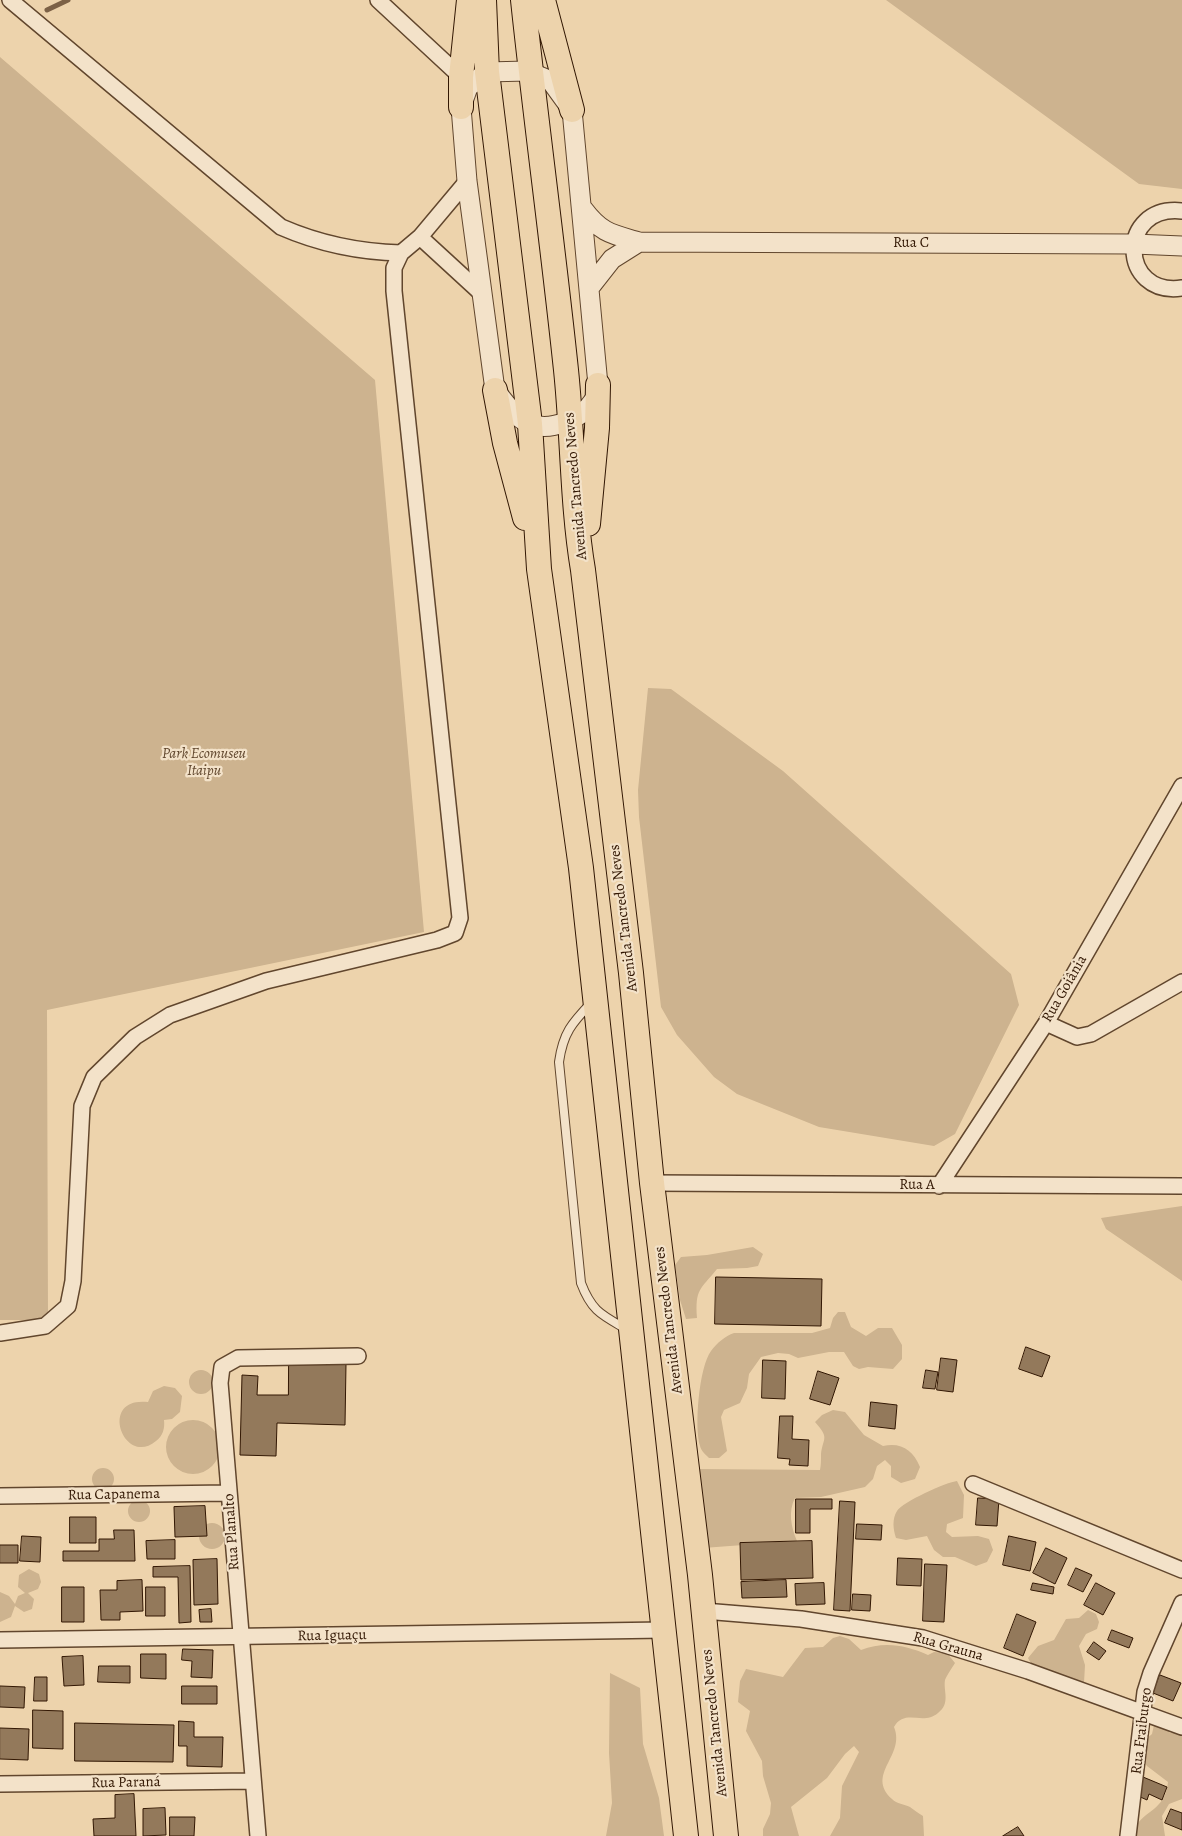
<!DOCTYPE html>
<html>
<head>
<meta charset="utf-8">
<style>
	body { margin:0 }
	canvas { display:block; background:#edd3ac }
</style>
</head>
<body>
<canvas width="1182" height="1836"></canvas>
<script>
const context = document.querySelector('canvas').getContext('2d');
context.lineJoin = 'round';
function fill(path, color) { context.fillStyle = color; context.fill(path, 'evenodd'); }
function trace(path, color, width, dash) { context.strokeStyle = color; context.lineWidth = width; context.lineCap = dash ? 'butt' : 'round'; context.setLineDash(dash || []); context.stroke(path); }
function drawText(font, color, halo, rows, align = 'center') {
  context.font = font + ' Alegreya,serif'; context.lineWidth = 4.5; context.setLineDash([]); context.textBaseline = 'middle'; context.strokeStyle = halo; context.fillStyle = color; for (const [text, x, y, turn = 0] of rows) {
    context.save(); context.translate(x, y); context.rotate((+turn || 0) * Math.PI / 180); context.textAlign = isNaN(turn) ? turn : align; if (halo) context.strokeText(text, 0, 0); context.fillText(text, 0, 0); context.restore();
  }
}
fill(new Path2D(`
	M886,0H1182V189L1139,184Z
	M0,57L375,380L424,932L47,1010L48,1320H0Z
	M648,688L671,689L783,771L1011,974L1019,1005L955,1134L934,1146L819,1127L737,1094L714,1077L677,1035L661,1007L639,817L638,790Z
	M1182,1206V1281L1106,1229L1101,1218Z
	M753,1247L763,1254L758,1266L747,1268L717,1269C700,1290 695,1289 697,1318L686,1319L680,1300L675,1265L681,1257L707,1255Z
	M838,1312H845L851,1327L866,1336L878,1328H892L902,1345V1359L893,1369L868,1367L859,1369L853,1366L844,1352H829L798,1358L789,1354L778,1353L761,1357L749,1374L747,1388L740,1403L724,1410L721,1417L727,1451L719,1458H709C706,1455 701,1451 700,1446C694,1427 699,1367 711,1351C717,1343 725,1336 734,1333H812L830,1328L833,1318Z
	M189 1382a12 12 0 1 1 24 0a12 12 0 1 1-24 0Z
	M164,1386L175,1388L182,1396L180,1412L172,1419L164,1420C165,1428 163,1436 156,1441C124,1468 97,1396 148,1402L153,1391Z
	M833,1410L845,1412L864,1435L883,1446C901,1442 913,1450 920,1467L915,1479L901,1483L891,1477V1466L885,1460L877,1466L873,1479L865,1487L821,1497L795,1498C788,1511 791,1527 797,1541L703,1548L696,1469L820,1470C821,1465 821,1460 821,1454C823,1437 830,1439 815,1422L822,1415Z
	M166 1447a27 27 0 1 1 54 0a27 27 0 1 1-54 0Z
	M92 1479a11 11 0 1 1 22 0a11 11 0 1 1-22 0Z
	M957,1481L964,1495L963,1518L947,1524L946,1532L952,1537L978,1536L989,1539L993,1550L987,1562L976,1566L955,1557H943L934,1550L927,1536L906,1540L896,1538C893,1529 892,1519 897,1511C902,1502 947,1482 957,1481Z
	M128 1511a11 11 0 1 1 22 0a11 11 0 1 1-22 0Z
	M199 1536a13 13 0 1 1 26 0a13 13 0 1 1-26 0Z
	M29,1569L39,1574L41,1582L38,1589L28,1593L34,1599L32,1609L24,1612L15,1606L11,1617L0,1622V1592L9,1596L15,1604L18,1596L25,1593L18,1587L19,1575Z
	M1088,1610L1096,1614L1099,1622L1097,1629L1086,1634L1079,1646L1085,1665L1084,1683L1079,1686C1071,1681 1063,1674 1054,1672C1043,1668 1034,1671 1028,1658L1038,1646L1054,1640L1066,1619L1079,1618Z
	M840,1636L849,1639L861,1650C884,1641 906,1645 928,1655L934,1652L947,1653L955,1663C952,1668 947,1675 945,1680C943,1691 951,1703 938,1713C923,1726 905,1708 894,1727C906,1756 865,1774 892,1799C897,1804 904,1804 910,1807C914,1810 918,1813 923,1816L924,1836H830L840,1818L842,1786L859,1752L854,1746L845,1754L827,1778L791,1807L799,1836H763V1829L770,1814L771,1803L763,1776L762,1761L746,1731L750,1711L738,1702L740,1681L746,1669L783,1677L805,1648L823,1647L833,1638Z
	M610,1673L640,1688L643,1744L659,1798L664,1836H606L612,1803L609,1753Z
	M1163,1723L1170,1733H1182V1799L1169,1804L1162,1816L1165,1836H1135L1134,1829C1145,1809 1165,1811 1168,1782L1147,1766L1142,1759L1145,1740L1152,1734L1154,1725Z`), '#cdb38f');
trace(new Path2D(`
	M47,10L68,0`), '#7c6146', 5);
const building = new Path2D(`
	M716,1277L822,1279L821,1326L715,1324Z
	M1026,1347L1050,1356L1042,1377L1019,1369Z
	M941,1358L957,1360L953,1392L937,1390Z
	M763,1360L786,1361L785,1399L762,1398Z
	M289,1363L346,1364L345,1425L277,1423L276,1456L240,1455L242,1375L258,1376L257,1395H288Z
	M926,1370L938,1372L935,1389L923,1388Z
	M818,1371L839,1378L830,1405L810,1399Z
	M871,1402L897,1405L895,1429L869,1426Z
	M780,1416H793L792,1439L809,1440L808,1466L789,1465L790,1459L778,1458Z
	M978,1498L999,1499L997,1526L976,1525Z
	M796,1499H832V1509H810V1533H796Z
	M840,1501L855,1502L850,1611L834,1610Z
	M205,1506L207,1536L175,1537L174,1507Z
	M70,1517H96V1543H70Z
	M857,1524L882,1525L881,1540L856,1539Z
	M114,1530H134L135,1561H63V1551H99V1539H114Z
	M22,1536L41,1537L40,1562L20,1561Z
	M1009,1536L1036,1542L1030,1571L1003,1565Z
	M175,1540V1559H147L146,1541Z
	M812,1541L813,1578L741,1580L740,1543Z
	M0,1545H18V1563H0Z
	M1046,1548L1067,1558L1055,1584L1033,1573Z
	M898,1558L922,1559L921,1586L897,1585Z
	M217,1559L218,1604L194,1605L193,1560Z
	M925,1564L947,1565L944,1622L923,1621Z
	M190,1566L191,1622L179,1623L178,1577H153V1567Z
	M1076,1568L1092,1575L1083,1592L1068,1585Z
	M142,1580L143,1611L120,1612V1620H101L100,1590H117V1581Z
	M786,1580L787,1597L742,1598L741,1582Z
	M824,1583L825,1604L796,1605L795,1584Z
	M1033,1583L1054,1587L1053,1594L1031,1590Z
	M1096,1583L1115,1593L1103,1615L1084,1605Z
	M62,1587H84V1622H62Z
	M146,1587H165V1616H146Z
	M853,1594L871,1595L870,1611L852,1610Z
	M211,1609L212,1622H200L199,1610Z
	M1017,1614L1036,1622L1023,1656L1004,1648Z
	M1112,1630L1133,1638L1129,1648L1108,1640Z
	M1094,1642L1106,1651L1099,1660L1087,1652Z
	M183,1649L213,1650L212,1678L191,1677L192,1661L182,1660Z
	M141,1654H166V1679L141,1678Z
	M83,1656L84,1685L64,1686L62,1657Z
	M99,1666H130V1683L98,1682Z
	M1160,1675L1181,1683L1173,1701L1153,1693Z
	M35,1677H47V1701H34Z
	M0,1686L25,1687L24,1708L0,1707Z
	M182,1686H217V1704H182Z
	M33,1710L63,1711V1749L33,1748Z
	M179,1721L194,1722V1737H223L222,1767L187,1766V1746H179Z
	M75,1723L174,1725L173,1762L75,1761Z
	M0,1728L29,1729L28,1760L0,1759Z
	M1143,1777L1167,1787L1162,1800L1149,1794L1147,1800L1136,1795Z
	M134,1794L136,1836H94L93,1819L115,1818V1795Z
	M165,1808L166,1835L143,1836V1809Z
	M1171,1809L1182,1813V1830L1165,1823Z
	M170,1817H195L194,1836H170Z
	M1018,1827L1024,1836H1003Z`);
fill(building, '#93795b');
trace(building, '#321703', 1);
const service = new Path2D(`
	M591,1003C572,1023 563,1033 559,1062L581,1283C592,1312 602,1315 628,1330`);
const minor = new Path2D(`
	M10,0L281,227C320,244 358,252 401,253
	M378,0L461,77
	M1182,211C1117,204 1119,297 1182,288
	M420,237L481,293
	M1046,1023L1077,1037L1091,1034L1182,982
	M652,1183L1182,1186
	M939,1186L1046,1023L1182,786
	M0,1333L45,1326L68,1306L73,1281L82,1106L94,1077L135,1037L170,1015L266,981L437,940L455,933L460,918L394,291V268L401,253L420,237L467,181
	M973,1484L1182,1570
	M0,1496L229,1493
	M704,1611L801,1619L923,1638L1028,1671L1182,1727
	M0,1640L664,1630
	M0,1784L253,1781
	M258,1836L220,1383L222,1367L238,1358L358,1356
	M1128,1836L1145,1692L1151,1673L1182,1603`);
const tertiary = new Path2D(`
	M527,71L551,81L572,110L598,385C597,390 596,397 594,400C582,419 550,433 528,423C514,416 505,403 495,390L467,181L461,107L468,87L487,72Z
	M583,209C601,233 611,234 639,242L1134,244L1182,246
	M590,287L612,259L639,242`);
const primary = new Path2D(`
	M484,0L487,72L530,424L539,569L581,868L686,1836
	M523,0C536,123 553,246 566,370C573,437 572,504 583,570L631,973L652,1183L700,1575L726,1836
	M543,0L572,110
	M461,107V77L469,0
	M495,390L505,443L525,518
	M588,524L597,428L598,385`);
trace(service, '#61462d', 10);
trace(minor, '#61462d', 18);
trace(tertiary, '#61462d', 21);
trace(primary, '#321703', 26);
trace(service, '#f3e2c9', 8);
trace(minor, '#f3e2c9', 15);
trace(tertiary, '#f3e2c9', 19);
trace(primary, '#edd3ac', 24);
drawText('15px', '#321703', '#f3e2c9', [
	["Rua C",911,243],
	["Avenida Tancredo Neves",576,486,-95],
	["Avenida Tancredo Neves",624,918,-97],
	["Rua Goiânia",1065,989,-60],
	["Rua A",917,1185],
	["Avenida Tancredo Neves",669,1320,-97],
	["Rua Capanema",114,1495,-1],
	["Rua Planalto",232,1532,-94],
	["Rua Iguaçu",332,1636,-1],
	["Rua Grauna",948,1647,16],
	["Avenida Tancredo Neves",715,1723,-96],
	["Rua Fraiburgo",1142,1731,-83],
	["Rua Paraná",126,1783,-1]
]);
drawText('italic 15px', '#60462d', '#f3e2c9', [
	["Park Ecomuseu",204,754],
	["Itaipu",204,771]
]);
</script>
</body>
</html>
